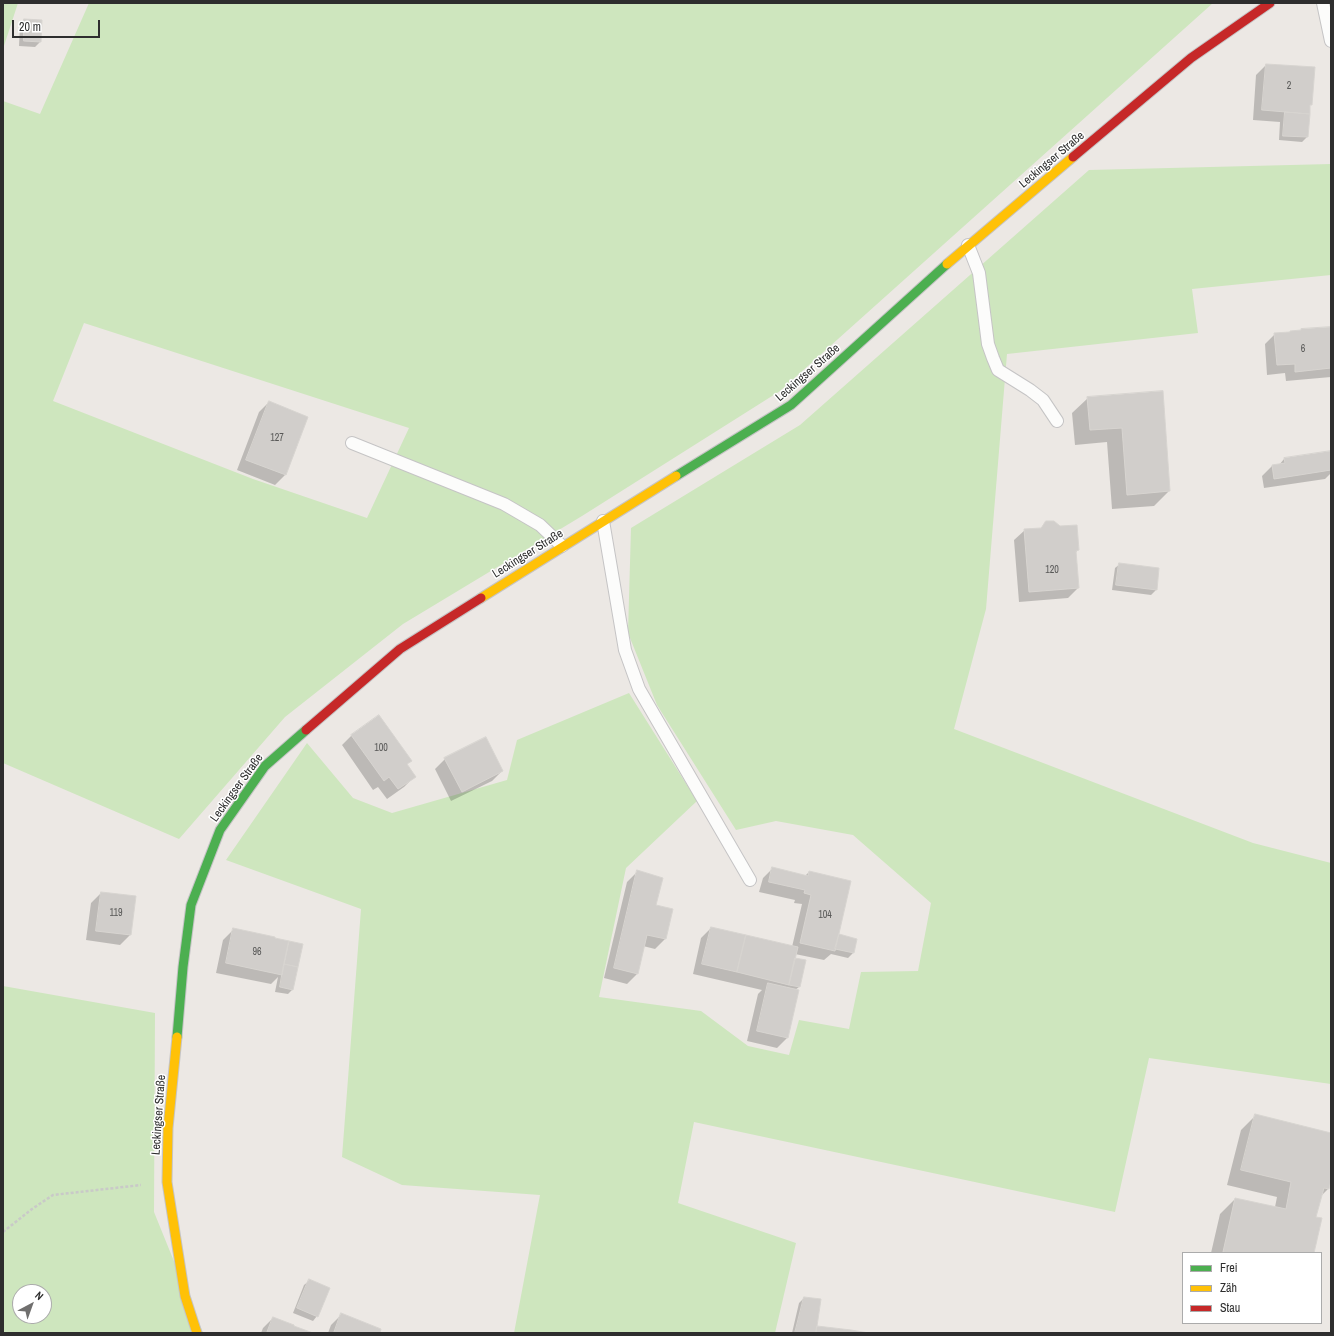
<!DOCTYPE html>
<html>
<head>
<meta charset="utf-8">
<style>
	body { margin:0 }
	#map { position:relative; width:1334px; height:1336px; overflow:hidden; background:#ece8e4; font-family:"Archivo Narrow",sans-serif }
	canvas { display:block }
	.frame { position:absolute; inset:0; border:4px solid #2e2e2e; pointer-events:none }
	.legend { position:absolute; left:1182px; top:1252px; width:140px; height:72px; box-sizing:border-box; background:#fff; border:1px solid #ababab; margin:0; padding:5px 7px; list-style:none; font-size:12px; color:#2e2e2e }
	.legend li { display:flex; align-items:center; gap:8px; height:20px }
	.legend b { width:20px; border:1px solid #ababab }
	.north { position:absolute; left:12px; top:1284px; width:40px; height:40px; box-sizing:border-box; background:#fff; border:1px solid #ababab; border-radius:50%; rotate:41deg; font-size:11px; font-weight:700; line-height:16px; text-align:center; color:#2e2e2e }
	.north::after { content:''; display:block; margin:auto; width:14px; height:18px; background:#706f6e; clip-path:polygon(50% 0,100% 100%,50% 72%,0 100%) }
	.scale { position:absolute; left:12px; top:20px; width:88px; height:18px; box-sizing:border-box; border:2px solid #2e2e2e; border-top:0; padding-left:5px; font-size:12px; line-height:14px; white-space:nowrap; color:#2e2e2e; -webkit-text-stroke:3px #fff; paint-order:stroke }
</style>
</head>
<body>
<div id="map">
<canvas width="1334" height="1336"></canvas>
<div class="frame"></div>
<ul class="legend">
<li><b style="height:5px;background:#4caf50"></b>Frei</li>
<li><b style="height:5px;background:#ffc107"></b>Zäh</li>
<li><b style="height:5px;background:#c62828"></b>Stau</li>
</ul>
<div class="north">N</div>
<div class="scale">20 m</div>
</div>
<script>
const context = document.querySelector('canvas').getContext('2d');
context.lineJoin = 'round';
function fill(path, color) { context.fillStyle = color; context.fill(path, 'evenodd'); }
function trace(path, color, width, dash) { context.strokeStyle = color; context.lineWidth = width; context.lineCap = dash ? 'butt' : 'round'; context.setLineDash(dash || []); context.stroke(path); }
function drawText(font, color, halo, rows, align = 'center') {
  context.font = font + ' "Archivo Narrow",sans-serif'; context.lineWidth = 3; context.setLineDash([]); context.textBaseline = 'middle'; context.strokeStyle = halo; context.fillStyle = color; for (const [text, x, y, turn = 0] of rows) {
    context.save(); context.translate(x, y); context.rotate((+turn || 0) * Math.PI / 180); context.textAlign = isNaN(turn) ? turn : align; if (halo) context.strokeText(text, 0, 0); context.fillText(text, 0, 0); context.restore();
  }
}
fill(new Path2D(`
	M3,3H18L3,49Z
	M89,3H1213L780,391L582,516L403,624L285,717L179,839L3,763V101L40,114ZM84,323L409,428L367,518L253,479L53,401Z
	M1331,164V275L1192,289L1198,333L1007,354L986,609L954,729L1253,843L1331,863V1084L1149,1058L1115,1212L694,1122L678,1203L796,1243L775,1333H514L540,1195L402,1185L342,1157L361,909L226,860L307,743L353,798L392,813L507,780L517,740L629,693L697,801L626,868L599,997L701,1011L748,1046L789,1055L799,1020L849,1029L861,972L918,971L931,903L853,835L776,821L736,830L657,705L628,633L631,528L800,425L1089,170Z
	M3,986L155,1013L154,1212L203,1333H3ZM20,1292H44V1316H20Z`), '#cee6be');
fill(new Path2D(`
	M25,20L40,42L35,47L19,46L20,25Z
	M1266,65L1309,105L1307,137L1302,142L1279,140L1280,122L1253,120L1256,75Z
	M1331,328V377L1286,381L1285,373L1267,375L1265,344L1275,334Z
	M1162,392L1169,491L1154,506L1112,509L1107,442L1075,445L1072,413L1088,398Z
	M269,402L307,417L285,475L275,485L237,470L259,412Z
	M1331,452V473L1325,479L1264,488L1262,476L1272,466L1279,465L1284,459Z
	M1046,522L1078,550L1075,553L1078,588L1068,598L1019,602L1014,540L1025,530L1040,529Z
	M1120,564L1158,569L1156,590L1151,595L1112,590L1115,568Z
	M352,735L410,761L406,765L414,777L404,787L387,799L378,787L373,790L342,745Z
	M445,759L502,771L492,781L451,801L435,769Z
	M773,868L805,876L809,872L837,938L839,936L856,940L853,953L848,958L831,954L824,960L795,954L794,959L805,961L799,987L795,990L787,1038L777,1048L747,1041L758,994L762,990L693,974L701,938L711,928L792,947L802,904L794,903L795,900L759,892L763,878Z
	M637,872L655,906L671,910L665,939L655,949L643,946L637,974L627,984L604,978L627,882Z
	M101,893L130,935L120,945L86,940L91,903Z
	M233,930L274,938L292,990L288,994L275,992L278,977L271,984L216,973L223,940Z
	M1256,1115L1331,1134V1176L1328,1189L1321,1196L1315,1218L1313,1253H1211L1220,1214L1235,1199L1275,1207L1277,1197L1227,1185L1241,1130Z
	M309,1281L317,1316L313,1321L293,1313L304,1285Z
	M804,1298L816,1327L862,1333H792L799,1303Z
	M341,1315L379,1333H328L331,1325Z
	M273,1318L311,1333H261L263,1328Z`), '#0003');
const building = new Path2D(`
	M24,19L42,20L41,42L24,41Z
	M1266,64L1315,67L1312,105H1310V114L1262,110Z
	M1285,112L1310,114L1308,137L1283,136Z
	M1331,327V368L1295,372V364L1277,365L1274,333L1290,332V331L1301,330V329Z
	M1163,391L1170,491L1127,495L1122,428L1090,430L1087,397Z
	M269,401L308,417L286,475L246,460Z
	M1331,451V470L1274,479L1272,465L1285,463L1284,458Z
	M1046,521H1054L1060,526L1077,525L1079,550L1076,551L1079,588L1029,592L1024,529L1041,528Z
	M1119,563L1159,568L1157,590L1116,585Z
	M379,715L412,761L407,764L416,777L398,789L389,777L384,781L351,735Z
	M486,737L503,771L462,792L444,758Z
	M772,867L808,876L809,871L851,881L835,951L800,943L811,895L804,893L805,890L769,882Z
	M637,870L663,878L656,905L673,909L666,939L647,935L638,974L614,968Z
	M101,892L136,896L131,935L96,931Z
	M711,927L746,935L737,972L702,964Z
	M233,928L275,937V938L289,941L282,975L226,963Z
	M839,934L857,939L854,953L835,949Z
	M746,935L798,947L789,985L737,972Z
	M289,941L303,944L298,967L284,964Z
	M795,958L806,960L800,987L789,985Z
	M284,964L298,967L293,990L280,987Z
	M768,983L799,990L788,1038L757,1031Z
	M1255,1114L1331,1133V1180L1329,1189L1324,1188L1316,1217L1322,1218L1314,1253H1228L1223,1252L1235,1198L1286,1209L1291,1182L1241,1170Z
	M309,1279L330,1288L318,1317L297,1308Z
	M804,1297L821,1299L816,1333H795Z
	M341,1313L381,1329L380,1333H334Z
	M273,1317L294,1325V1326L313,1333H267Z
	M817,1326L851,1330L869,1333H816Z`);
fill(building, '#d1cecb');
trace(building, '#d7d4d0', 1);
const lane = new Path2D(`
	M1323,3L1331,41
	M968,245L979,273L988,344L993,358L998,370L1030,390L1043,400L1057,421
	M352,443L504,504L540,525L562,546
	M603,521L625,650L639,689L750,880`);
const fast = new Path2D(`
	M676,476L791,405L947,264
	M177,1037L183,967L191,905L220,830L265,766L306,730`);
const slow = new Path2D(`
	M947,264L1073,157
	M481,598L676,476
	M177,1037L168,1128L167,1182L185,1296L197,1333`);
const jam = new Path2D(`
	M1073,157L1191,58L1270,3
	M306,730L400,649L481,598`);
trace(lane, '#c5c4c5', 14);
trace(fast, '#c5c4c5', 11);
trace(slow, '#c5c4c5', 11);
trace(jam, '#c5c4c5', 11);
trace(new Path2D(`
	M3,1232L32,1209L53,1195L141,1185`), '#c9c9c8', 2.5, [3, 2]);
trace(lane, '#fcfcfb', 12);
trace(fast, '#4caf50', 9);
trace(slow, '#ffc107', 9);
trace(jam, '#c62828', 9);
drawText('10px', '#585857', null, [
	["2",1289,86],
	["6",1303,349],
	["127",277,438],
	["120",1052,570],
	["100",381,748],
	["119",116,913],
	["104",825,915],
	["96",257,952]
]);
drawText('12px', '#2e2e2e', '#fff', [
	["Leckingser Straße",1052,160,-40],
	["Leckingser Straße",808,373,-41],
	["Leckingser Straße",528,554,-32],
	["Leckingser Straße",237,788,-54],
	["Leckingser Straße",159,1115,-86]
]);
</script>
</body>
</html>
